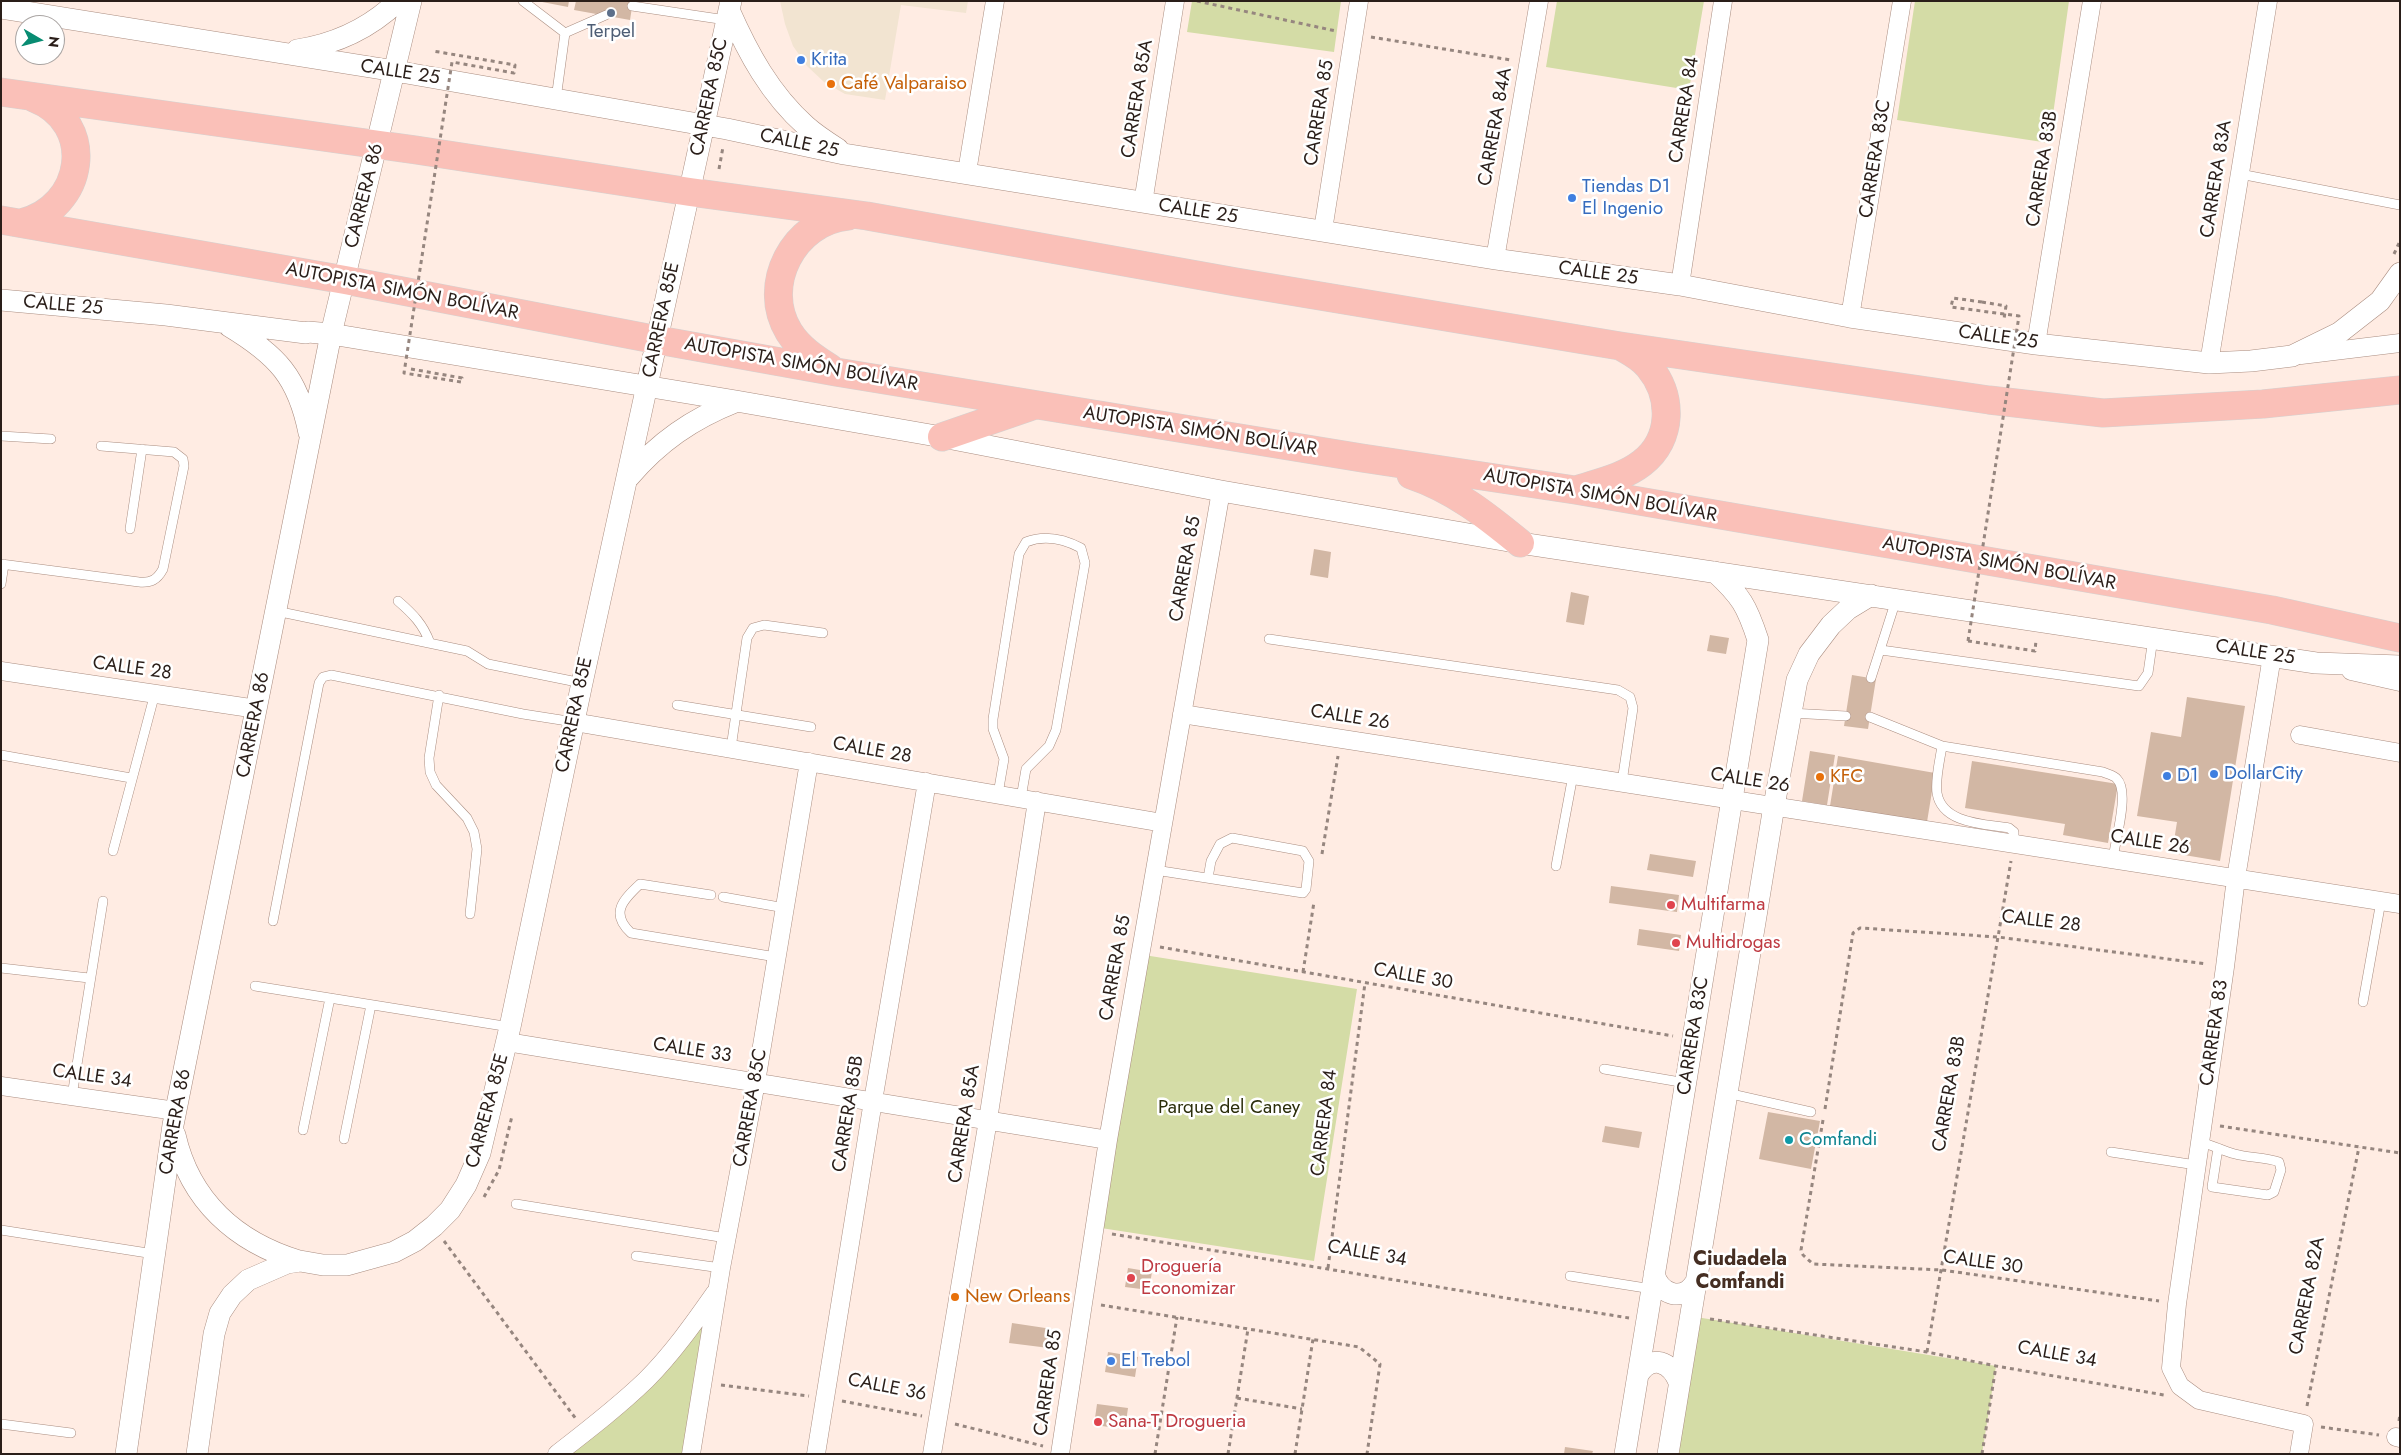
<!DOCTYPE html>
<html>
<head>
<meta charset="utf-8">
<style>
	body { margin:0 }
	#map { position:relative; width:2401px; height:1455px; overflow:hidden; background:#ffece3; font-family:Jost,sans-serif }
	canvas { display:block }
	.frame { position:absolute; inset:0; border:2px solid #2a1e19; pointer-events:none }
	.north { position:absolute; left:15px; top:15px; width:50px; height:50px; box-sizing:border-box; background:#fff; border:1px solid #aaa5a3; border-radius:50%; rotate:98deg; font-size:14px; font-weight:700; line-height:20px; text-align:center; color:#2a1e19 }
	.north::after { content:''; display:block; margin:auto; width:18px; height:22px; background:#088c72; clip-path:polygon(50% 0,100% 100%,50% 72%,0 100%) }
</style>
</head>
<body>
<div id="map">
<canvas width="2401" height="1455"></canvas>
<div class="frame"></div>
<div class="north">N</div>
</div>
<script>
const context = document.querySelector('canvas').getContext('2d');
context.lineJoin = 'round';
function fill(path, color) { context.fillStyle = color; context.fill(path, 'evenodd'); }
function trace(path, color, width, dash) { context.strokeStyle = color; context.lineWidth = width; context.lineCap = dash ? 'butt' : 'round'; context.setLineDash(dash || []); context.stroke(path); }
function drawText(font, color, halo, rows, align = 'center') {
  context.font = font + ' Jost,sans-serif'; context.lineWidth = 5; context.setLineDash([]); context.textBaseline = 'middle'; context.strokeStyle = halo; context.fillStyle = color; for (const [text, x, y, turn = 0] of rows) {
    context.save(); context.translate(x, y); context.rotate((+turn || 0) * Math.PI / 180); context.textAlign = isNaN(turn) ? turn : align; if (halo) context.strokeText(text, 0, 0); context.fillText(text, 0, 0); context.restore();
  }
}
fill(new Path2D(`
	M780,1H968L966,13L901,5L885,100L845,94L824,82L807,66L793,46L785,24Z`), '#f2e4d1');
fill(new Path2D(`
	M1192,1H1341L1334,52L1187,32Z
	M1557,1H1704L1689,90L1546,67Z
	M1915,1H2069L2049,143L1897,120Z
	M1144,955L1357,989L1314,1261L1101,1228Z
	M717,1291L691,1454H557L605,1417Z
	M1690,1316L1996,1366L1982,1454H1668Z`), '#d4dca6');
fill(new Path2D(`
	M537,1H569L568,7Z
	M576,1H633L630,20L574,10Z
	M1314,549L1331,552L1328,578L1310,575Z
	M1571,592L1589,596L1584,625L1566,622Z
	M1710,635L1729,638L1726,654L1707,651Z
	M1852,675L1876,679L1868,729L1844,726Z
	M2187,697L2245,706L2220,861L2172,853L2177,822L2137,816L2151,732L2181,737Z
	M1810,751L1835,755L1827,805L1802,801Z
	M1838,756L1935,773L1927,822L1830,806Z
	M1972,761L2118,784L2108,843L2063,835L2065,824L1965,808Z
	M1650,854L1696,861L1693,877L1647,870Z
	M1611,886L1679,895L1677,912L1609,903Z
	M1639,929L1681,935L1679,951L1637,945Z
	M1768,1112L1820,1121L1811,1169L1759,1159Z
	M1605,1126L1642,1132L1639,1148L1602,1142Z
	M1128,1268L1152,1272L1149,1290L1125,1287Z
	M1012,1323L1052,1329L1049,1348L1009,1343Z
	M1108,1352L1138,1357L1135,1377L1105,1372Z
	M1097,1404L1128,1408L1125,1429L1094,1425Z
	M1565,1447L1593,1451L1592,1454H1564Z`), '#d2b7a4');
const service = new Path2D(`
	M523,1L565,33L606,15
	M632,6L726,20
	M556,99L565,33
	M2240,174L2400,205
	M1,436L51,439
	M130,529L142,449
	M1,564L139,582C151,583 157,580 163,569L184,466L183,459L174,452L101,446
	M1,584L4,564
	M398,601C413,614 423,624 430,643
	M276,611L467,651L488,664L582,683
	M1269,639L1618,690L1630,697L1633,708L1622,782
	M1881,650L2139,686L2148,673L2153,638
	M1871,678L1896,600
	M439,695L429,758L430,772L436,785L467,818L474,832L477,849L470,914
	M677,705L811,727
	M1790,713L1846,716
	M1870,717L1942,746L2103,772C2107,774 2114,775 2117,779C2130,792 2115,841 2113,859
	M1942,746C1940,760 1935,779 1937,793C1942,824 1985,824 2009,828L2014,832V843
	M731,748L747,638L753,628L764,625L823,633
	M1,755L131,778
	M998,794L1004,759L993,729V719L1019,554L1026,542C1044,535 1064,539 1081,548L1085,563L1056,730L1049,746L1026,769L1021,798
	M113,851L155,693
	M1556,866L1573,775
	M1155,870L1303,893L1306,889L1309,861L1303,851L1232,838L1220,844L1211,861L1208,878
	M711,895L640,884C624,899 609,913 631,933L776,957
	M723,897L785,908
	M273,921L319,683L323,677L331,675L523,714L574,722
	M1,968L89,978
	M255,986L510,1027
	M2363,1002L2381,901
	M1604,1069L1686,1083
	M1727,1093L1811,1112
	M72,1096L103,901
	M303,1130L330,998
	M344,1139L371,1005
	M2200,1142C2212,1145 2223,1151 2235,1154C2249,1158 2265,1157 2279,1162L2281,1170L2274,1192L2268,1195L2212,1187L2218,1148
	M2111,1152L2196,1165
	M516,1204L726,1238
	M1,1230L154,1254
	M636,1256L721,1268
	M1570,1276L1652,1289
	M1,1424L71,1433`);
const minor = new Path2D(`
	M967,172L995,1
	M1143,203L1175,1
	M1323,230L1359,1
	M1495,259L1539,1
	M1680,285L1723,1
	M1850,317L1902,1
	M2036,344L2092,1
	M2301,355L2400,343
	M2209,363L2268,1
	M2272,656L2236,878L2225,967L2177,1304L2171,1368L2180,1386L2199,1400L2304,1424L2299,1454
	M1,671L257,709
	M2351,671L2400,682
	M1182,714L2400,904
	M574,722L1163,823
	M2300,735L2400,753
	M507,1042L1108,1140
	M1,1086L176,1111
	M2396,1437L2400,1438
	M557,1454C588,1430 618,1407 646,1380C672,1354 694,1323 715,1293
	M691,1454L721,1268L756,1082L809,762
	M816,1454L873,1101L927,782
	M932,1454L988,1120L1037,801
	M1060,1454L1108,1140L1221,491`);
const tertiary = new Path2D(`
	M1,8L395,71L727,129L844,154L1495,259L1680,285L1850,317L2036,344L2209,363L2251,361L2292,356L2339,333L2380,301L2400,273
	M729,10C748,53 770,94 806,126C816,135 827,142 838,149
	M297,50C336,44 369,29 398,1
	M1,300L166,315L306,333L308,332L331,334L736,401L942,437L1221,491L1520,543L2316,663L2400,666
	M229,326C277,355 298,377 309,433
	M629,477C659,442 692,419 735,402
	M175,1135C190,1201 236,1242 299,1261
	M1654,1274C1660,1295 1683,1302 1695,1283
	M1638,1375C1651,1353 1671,1362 1679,1382
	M126,1454L173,1125L331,334L411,1
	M197,1454L214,1334L220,1313L232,1295L248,1280L287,1263L300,1261L323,1265H347L394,1252L415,1241L434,1226L450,1210L466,1185L480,1153L510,1027L582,683L731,1
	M1625,1454L1758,640C1747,606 1741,596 1715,572
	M1668,1454L1774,806L1797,680L1809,654L1831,625L1848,609L1871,595`);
const trunk = new Path2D(`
	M1,92L416,150L690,192L867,216L1236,282L1620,346L1989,400L2103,413L2263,404L2400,390
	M1,220L345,280L658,340L836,372L1362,458L1575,490L2272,610L2400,638
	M21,223C85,208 98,123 34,98
	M830,368C814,358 799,348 789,332C760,285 794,221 848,216
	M942,437L1032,406
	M1411,475C1453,489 1486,515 1520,543
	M1579,489C1601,482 1624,477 1642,463C1673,439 1673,396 1649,367C1642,358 1631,352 1622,347`);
trace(service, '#aa8d80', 10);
trace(minor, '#aa8d80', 19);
trace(tertiary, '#aa8d80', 22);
trace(trunk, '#d4d2d1', 29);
trace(new Path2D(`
	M1197,1L1336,31
	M1371,37L1511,60
	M719,169L723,147
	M2394,254L2400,241
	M1982,302L2006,306L2004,319
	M1968,641L2035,651L2036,640
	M1322,854L1338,756
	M1160,947L1673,1036
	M1303,972L1314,902
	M1825,1109L1853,933L1860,928L1998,937L2207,964
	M1823,1120L1801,1250L1803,1255L1813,1264L1942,1270L2159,1301
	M2220,1126L2400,1153
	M484,1197L499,1170L512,1116
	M1112,1234L1629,1318
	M444,1241L576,1419
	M1328,1268L1365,983
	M1101,1305L1359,1347L1380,1364L1367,1454
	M1710,1319L1927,1352L1996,1366L2164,1395
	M1927,1352L2011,861
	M721,1385L809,1396
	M1237,1398L1302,1409
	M842,1401L922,1416
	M2307,1406L2359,1147
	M2399,1421L2400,1414
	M955,1424L1043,1446
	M2321,1427L2379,1435
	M1155,1454L1177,1317
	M1228,1454L1248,1329
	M1295,1454L1313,1339
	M1982,1454L1996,1366`), '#96867f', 3, [4, 4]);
trace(service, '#fff', 9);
trace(minor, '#fff', 18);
trace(tertiary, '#fff', 21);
trace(trunk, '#fac0b8', 28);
trace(new Path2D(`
	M411,369L462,378L461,382L404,373L452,62L514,73L515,65L433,51
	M1968,641L2019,316L1951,307L1953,298L1982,302`), '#96867f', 3, [4, 4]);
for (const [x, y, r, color] of [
	[611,13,5,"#5c6f8a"],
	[801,60,5,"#3f7fe0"],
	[831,84,5,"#e8710a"],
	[1572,198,5,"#3f7fe0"],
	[2214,774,5,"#3f7fe0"],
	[2167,776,5,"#3f7fe0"],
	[1820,777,5,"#e8710a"],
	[1671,905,5,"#e0444e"],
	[1676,943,5,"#e0444e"],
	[1789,1140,5,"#0f9aa8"],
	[1131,1278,5,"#e0444e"],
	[955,1297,5,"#e8710a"],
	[1111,1361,5,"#3f7fe0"],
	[1098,1422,5,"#e0444e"]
]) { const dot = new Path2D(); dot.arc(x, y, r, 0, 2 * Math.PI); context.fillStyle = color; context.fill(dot); trace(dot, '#fff', 2); }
drawText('19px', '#4e5e75', '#fff', [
	["Terpel",611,32]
]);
drawText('19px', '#366cbe', '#fff', [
	["Krita",811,60],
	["Tiendas D1",1582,187],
	["El Ingenio",1582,209],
	["DollarCity",2224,774],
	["D1",2177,776],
	["El Trebol",1121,1361]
], 'left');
drawText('19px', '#2a1e19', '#fff', [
	["CALLE 25",400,73,9],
	["CARRERA 85C",710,97,-78],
	["CARRERA 85A",1138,99,-81],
	["CARRERA 84",1685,110,-81],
	["CARRERA 85",1320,113,-81],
	["CARRERA 84A",1496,127,-80],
	["CALLE 25",799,144,12],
	["CARRERA 83C",1876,159,-81],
	["CARRERA 83B",2043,169,-81],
	["CARRERA 83A",2217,179,-81],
	["CARRERA 86",365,196,-76],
	["CALLE 25",1198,212,9],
	["CALLE 25",1598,274,8],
	["AUTOPISTA SIMÓN BOLÍVAR",402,292,11],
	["CALLE 25",63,306,5],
	["CARRERA 85E",662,320,-78],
	["CALLE 25",1998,338,8],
	["AUTOPISTA SIMÓN BOLÍVAR",801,365,10],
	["AUTOPISTA SIMÓN BOLÍVAR",1200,432,9],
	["AUTOPISTA SIMÓN BOLÍVAR",1600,496,10],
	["AUTOPISTA SIMÓN BOLÍVAR",1999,564,10],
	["CARRERA 85",1186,569,-80],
	["CALLE 25",2255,653,9],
	["CALLE 28",132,669,8],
	["CARRERA 85E",575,715,-78],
	["CALLE 26",1350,718,9],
	["CARRERA 86",254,725,-79],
	["CALLE 28",872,751,10],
	["CALLE 26",1750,781,9],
	["CALLE 26",2150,843,9],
	["CALLE 28",2041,922,7],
	["CARRERA 85",1116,968,-80],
	["CALLE 30",1413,977,10],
	["CARRERA 83",2215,1033,-82],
	["CARRERA 83C",1694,1036,-81],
	["CALLE 33",692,1051,9],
	["CALLE 34",92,1077,8],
	["CARRERA 83B",1950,1094,-80],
	["CARRERA 85C",751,1108,-80],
	["CARRERA 85E",488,1111,-75],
	["CARRERA 85B",849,1114,-81],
	["CARRERA 86",176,1122,-80],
	["CARRERA 84",1325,1123,-83],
	["CARRERA 85A",965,1124,-81],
	["CALLE 34",1367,1254,10],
	["CALLE 30",1983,1263,8],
	["CARRERA 82A",2308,1296,-79],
	["CALLE 34",2057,1355,10],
	["CARRERA 85",1049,1383,-82],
	["CALLE 36",887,1388,11]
]);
drawText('19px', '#c56008', '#fff', [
	["Café Valparaiso",841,84],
	["KFC",1830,777],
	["New Orleans",965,1297]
], 'left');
drawText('19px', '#be3a42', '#fff', [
	["Multifarma",1681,905],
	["Multidrogas",1686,943],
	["Droguería",1141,1267],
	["Economizar",1141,1289],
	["Sana-T Drogueria",1108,1422]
], 'left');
drawText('19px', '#2b2e0b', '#fff', [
	["Parque del Caney",1229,1108]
]);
drawText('19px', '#0d838f', '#fff', [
	["Comfandi",1799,1140]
], 'left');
drawText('bold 20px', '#452e22', '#fff', [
	["Ciudadela",1740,1260],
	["Comfandi",1740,1283]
]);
</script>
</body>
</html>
